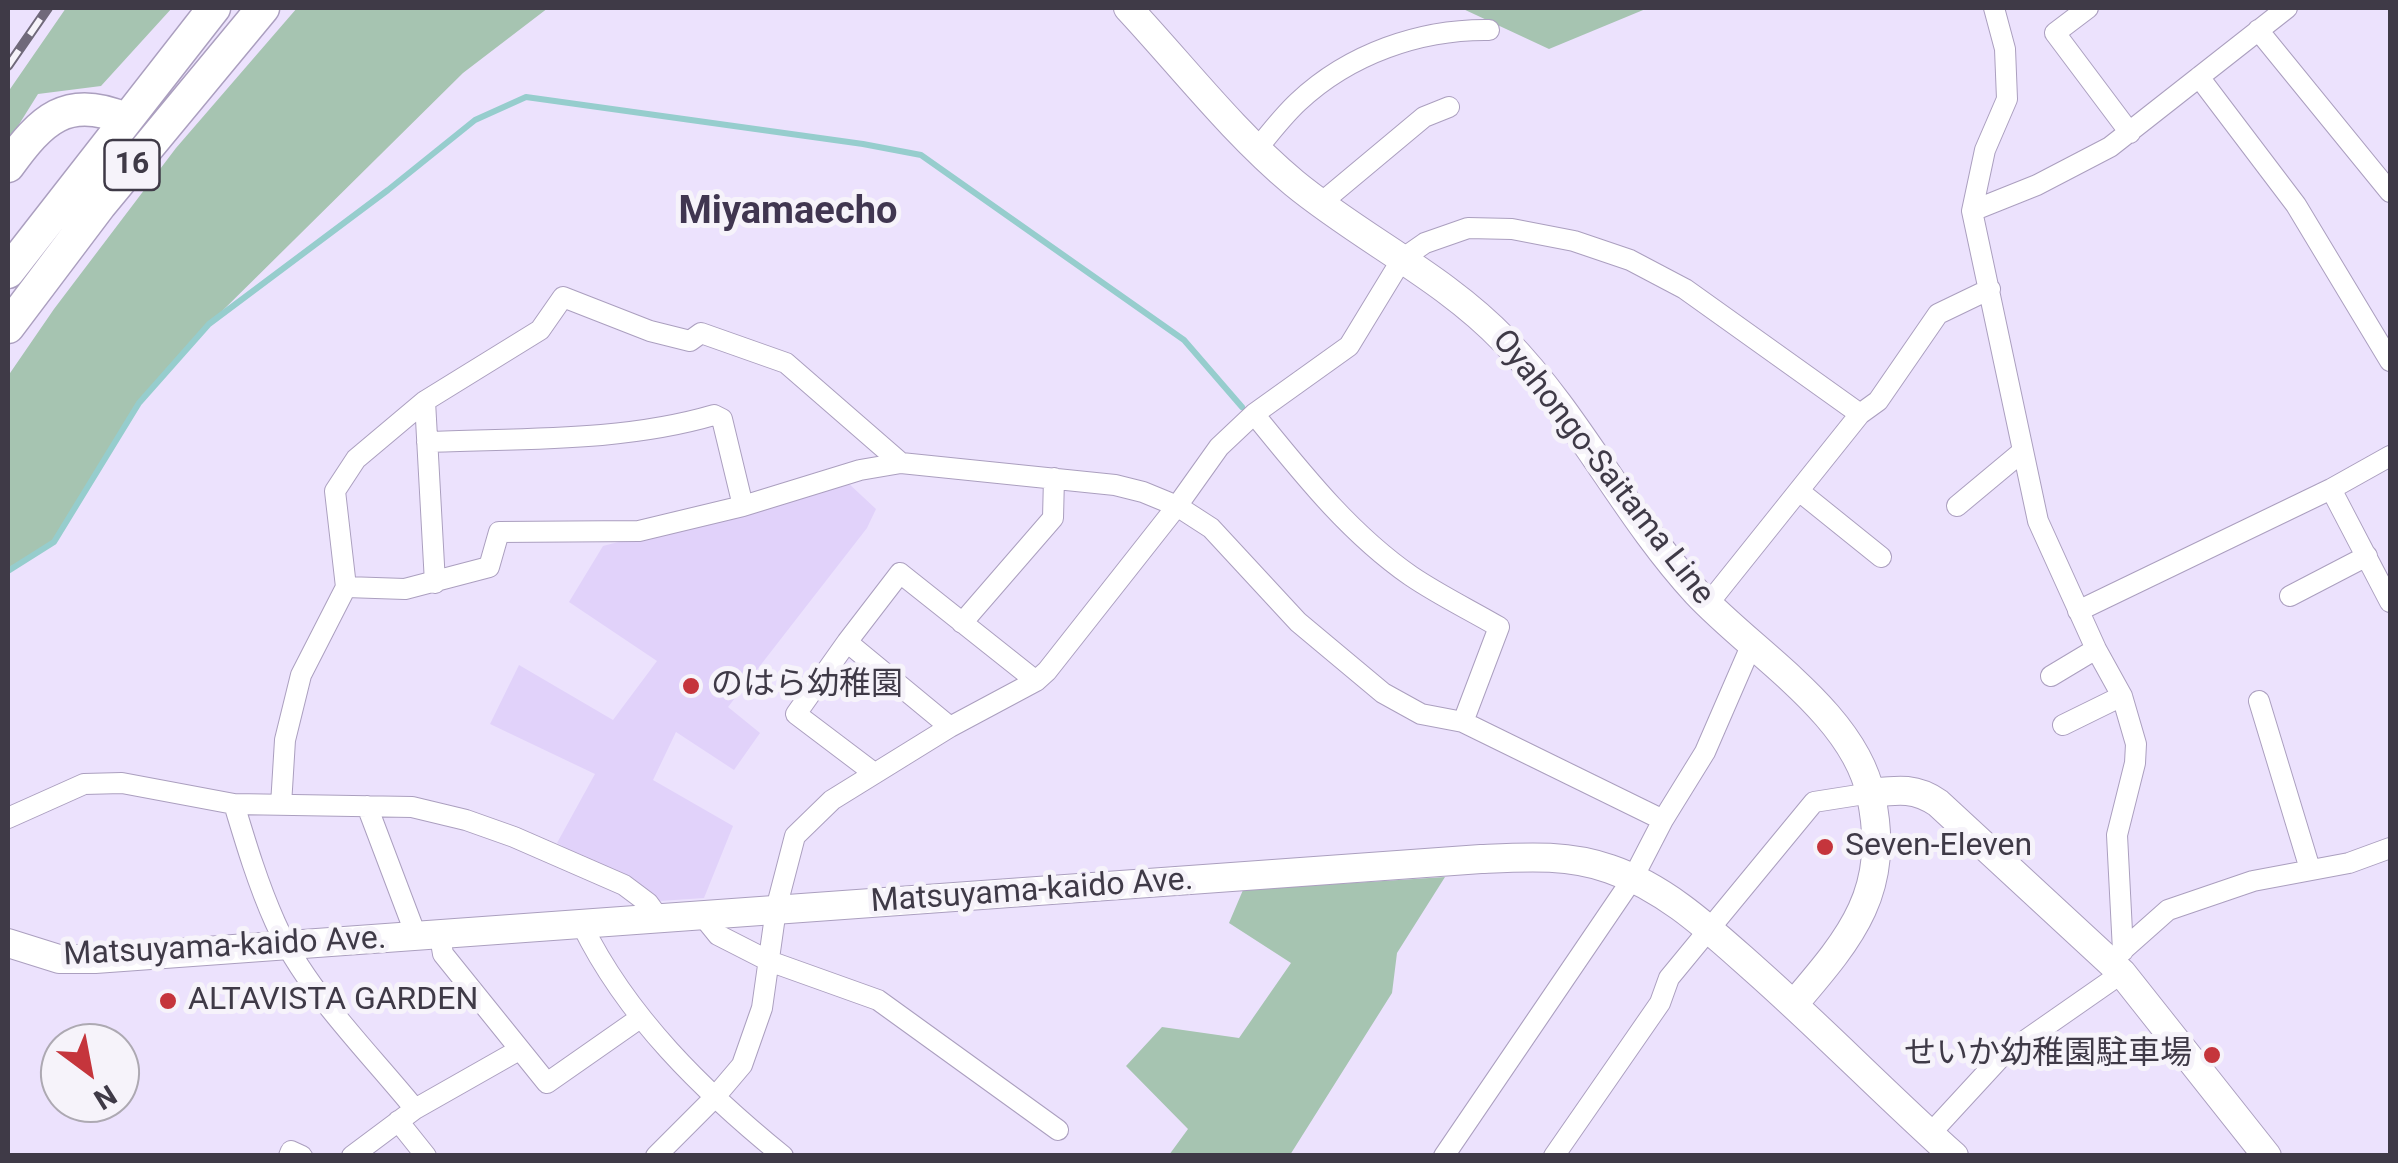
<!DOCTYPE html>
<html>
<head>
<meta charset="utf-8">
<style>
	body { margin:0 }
	#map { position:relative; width:2398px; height:1163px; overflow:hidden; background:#ece2fd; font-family:Roboto,sans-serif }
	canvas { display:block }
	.frame { position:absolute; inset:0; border:10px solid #3f3a47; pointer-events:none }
	.north { position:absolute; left:40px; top:1023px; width:100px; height:100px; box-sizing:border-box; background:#f6f3fa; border:2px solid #ada9b2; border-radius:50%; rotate:148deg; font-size:28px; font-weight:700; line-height:40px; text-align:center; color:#3f3a47 }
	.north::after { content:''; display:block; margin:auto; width:35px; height:45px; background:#c5353c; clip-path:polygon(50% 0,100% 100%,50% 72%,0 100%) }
</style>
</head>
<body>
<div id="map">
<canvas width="2398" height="1163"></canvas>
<div class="frame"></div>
<div class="north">N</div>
</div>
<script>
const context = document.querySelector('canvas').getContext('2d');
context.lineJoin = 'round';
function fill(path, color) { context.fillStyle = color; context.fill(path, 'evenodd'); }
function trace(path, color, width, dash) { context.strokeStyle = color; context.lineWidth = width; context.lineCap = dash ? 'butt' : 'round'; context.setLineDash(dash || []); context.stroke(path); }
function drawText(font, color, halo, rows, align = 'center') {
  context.font = font + ' Roboto,"Noto Sans JP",sans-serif'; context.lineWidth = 10; context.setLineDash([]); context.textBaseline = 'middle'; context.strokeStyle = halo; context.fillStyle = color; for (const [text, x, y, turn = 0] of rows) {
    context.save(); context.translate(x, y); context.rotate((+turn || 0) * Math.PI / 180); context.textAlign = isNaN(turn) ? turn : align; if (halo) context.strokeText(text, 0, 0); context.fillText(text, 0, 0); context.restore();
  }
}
fill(new Path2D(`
	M847,482L876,509L867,528L728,707L760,733L734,770L676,732L653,780L733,826L704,898L659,901L557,843L595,774L490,724L519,665L613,720L657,661L569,602L603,546Z`), '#e1d2fa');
fill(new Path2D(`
	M66,8H172L101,86L38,94L8,142V92Z
	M297,8H548L463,73L209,324L139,403L54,542L8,568V376L54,309L176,148Z
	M1461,8H1648L1549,49Z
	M1445,877L1397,953L1392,993L1290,1155H1169L1188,1129L1126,1066L1162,1027L1239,1038L1291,963L1229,923L1243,890Z`), '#a6c4b1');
trace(new Path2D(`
	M8,571L54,542L139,403L209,324L388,190L475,120L526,97L863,144L921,155L1184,340L1242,407`), '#96cdcd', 6);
const minor = new Path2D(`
	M1994,8L2005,49L2007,99L1985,150L1972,211L2038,521L2096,649L2122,696L2136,744L2135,763L2117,835L2123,951
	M2088,8L2055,33L2130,133
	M2258,30L2390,192
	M2199,77L2296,205L2390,361
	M1257,149C1270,133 1283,116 1298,102C1349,54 1420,29 1489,30
	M1321,203L1424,117L1449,107
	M1972,211L2037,185L2110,147L2287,8
	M425,401L435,583
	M1254,414C1302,473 1349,533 1411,576C1439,595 1470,610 1499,627L1463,722
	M427,442C522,438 622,442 714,415L722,419L743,506
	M2331,489L2390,602
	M1799,491L1881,557
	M1957,506L2023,451
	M346,587L405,589L489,567L499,532L639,531L743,506L860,470L901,463
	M2290,596L2367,556
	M1708,604L1860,414L1878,401L1938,314L1990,289
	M2078,611L2331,489L2390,456
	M962,623L1053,518L1054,478
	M847,642L796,714L874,773
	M2051,676L2096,649
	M2259,701L2310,869
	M2063,725L2122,696
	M950,727L847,642L900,573L1036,681
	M234,804C246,844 258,884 275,922C305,990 368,1051 415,1109
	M281,805L285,740L301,675L346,587L335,491L356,459L425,401L540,330L563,297L650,331L690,341L701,333L786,363L901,463L1115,485L1143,492L1177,506L1211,528L1298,622L1383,693L1421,714L1463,722L1663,820
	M367,806L417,938
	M8,818L84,784L122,783L234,804L412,807L466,820L514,837L624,885L648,903L659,918
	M701,914L718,935L769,961L878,1000L1058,1130
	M582,925C627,1017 703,1091 783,1156
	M440,936L443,954L547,1083L640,1018
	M2115,957L2168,910L2253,881L2349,863L2390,848
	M398,1121L426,1156
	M1930,1134L2000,1058L2122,973
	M289,1156L291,1151L302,1156
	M352,1156L415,1109L519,1050
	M656,1156L714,1098L742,1065L762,1008L776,909L795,836L832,800L950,727L1036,681L1047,671L1177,506L1219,447L1254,414L1349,346L1402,259L1425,243L1468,228L1512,229L1574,241L1630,260L1685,289L1860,414
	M1444,1156L1633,878L1663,820L1705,752L1751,646
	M1554,1156L1660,1003L1669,978L1814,802L1871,793`);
const secondary = new Path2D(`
	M1128,8C1182,66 1233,132 1294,183C1362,239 1444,277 1505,341C1579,417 1625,515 1697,593C1753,653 1854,713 1871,796C1891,891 1852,936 1794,1004
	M1871,793C1897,790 1915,787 1938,803L2122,973L2267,1156
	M8,943L59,959H95L1481,859C1525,857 1568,854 1610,869C1666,888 1710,930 1753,968C1822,1029 1885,1094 1954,1156`);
const trunk = new Path2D(`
	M8,166C41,120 67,94 125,119
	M8,272L214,8
	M8,327L100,205L263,8`);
trace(minor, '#ab9fbf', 22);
trace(secondary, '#ab9fbf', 30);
trace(trunk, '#ab9fbf', 35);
trace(minor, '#fff', 20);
trace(secondary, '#fff', 28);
trace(trunk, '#fff', 32);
const rail = new Path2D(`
	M8,66L48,8`);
trace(rail, '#70697a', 10);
trace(rail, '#f6f3fa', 6, [19]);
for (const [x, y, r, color] of [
	[691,686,10,"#c5353c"],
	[1825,847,10,"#c5353c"],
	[168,1001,10,"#c5353c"],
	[2212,1055,10,"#c5353c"]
]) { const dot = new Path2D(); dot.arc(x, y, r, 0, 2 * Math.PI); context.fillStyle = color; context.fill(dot); trace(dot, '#f6f3fa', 4); }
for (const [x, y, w] of [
	[132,165,55]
]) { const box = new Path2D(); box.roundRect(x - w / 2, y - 25, w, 50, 8); context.fillStyle = '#f6f3fa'; context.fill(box); trace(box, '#3f3a47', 2.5); }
drawText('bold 30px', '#3f3a47', null, [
	["16",132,165]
]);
drawText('32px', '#3f3a47', '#f6f3fa', [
	["Oyahongo-Saitama Line",1602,468,52],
	["Matsuyama-kaido Ave.",1032,892,-4],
	["Matsuyama-kaido Ave.",225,948,-3]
]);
drawText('32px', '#3f3a47', '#f6f3fa', [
	["のはら幼稚園",711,686],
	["Seven-Eleven",1845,847],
	["ALTAVISTA GARDEN",188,1001],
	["せいか幼稚園駐車場",2192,1055,"right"]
], 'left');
drawText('bold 38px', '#403650', '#f6f3fa', [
	["Miyamaecho",788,213]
]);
</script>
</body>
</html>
